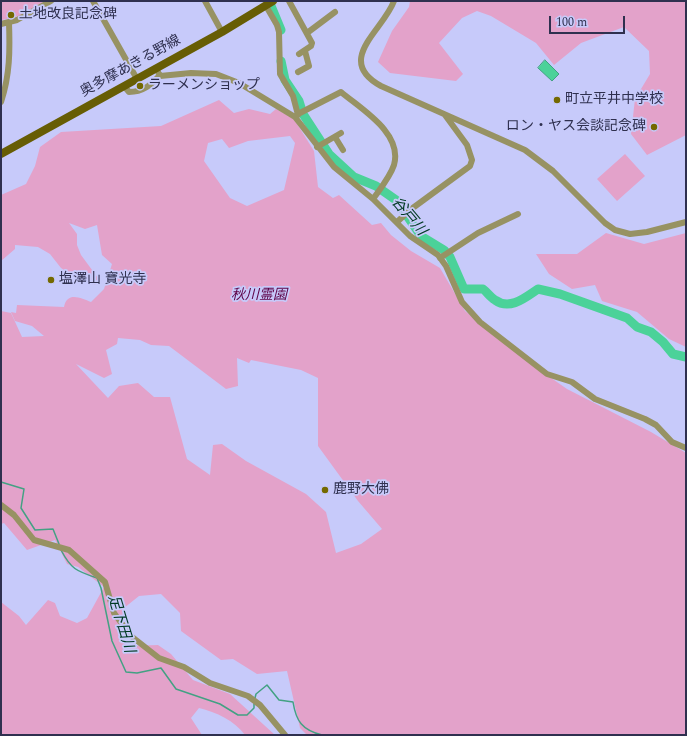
<!DOCTYPE html>
<html>
<head>
<meta charset="utf-8">
<style>
	body { margin:0 }
	#map { position:relative; width:687px; height:736px; overflow:hidden; background:#c7cafa; font-family:Spectral,serif }
	canvas { display:block }
	.frame { position:absolute; inset:0; border:2px solid #2f304f; pointer-events:none }
	.scale { position:absolute; left:549px; top:16px; width:76px; height:18px; box-sizing:border-box; border:2px solid #2f304f; border-top:0; padding-left:5px; font-size:12px; line-height:14px; white-space:nowrap; color:#2f304f; -webkit-text-stroke:3px #c7cafa; paint-order:stroke }
</style>
</head>
<body>
<div id="map">
<canvas width="687" height="736"></canvas>
<div class="frame"></div>
<div class="scale">100 m</div>
</div>
<script>
const context = document.querySelector('canvas').getContext('2d');
context.lineJoin = 'round';
function fill(path, color) { context.fillStyle = color; context.fill(path, 'evenodd'); }
function trace(path, color, width, dash) { context.strokeStyle = color; context.lineWidth = width; context.lineCap = dash ? 'butt' : 'round'; context.setLineDash(dash || []); context.stroke(path); }
function drawText(font, color, halo, rows, align = 'center') {
  context.font = font + ' Spectral,"Noto Sans JP",serif'; context.lineWidth = 3.5; context.setLineDash([]); context.textBaseline = 'middle'; context.strokeStyle = halo; context.fillStyle = color; for (const [text, x, y, turn = 0] of rows) {
    context.save(); context.translate(x, y); context.rotate((+turn || 0) * Math.PI / 180); context.textAlign = isNaN(turn) ? turn : align; if (halo) context.strokeText(text, 0, 0); context.fillText(text, 0, 0); context.restore();
  }
}
fill(new Path2D(`
	M1,1H45L19,16L2,20Z
	M410,1H686V135L647,155L631,134L635,99L650,74L649,51L624,27L581,43L554,65L536,43L491,16L477,11L462,18L439,43L463,74L456,81L390,73L378,62L392,31L409,7Z
	M219,100L234,113L249,109L270,114L276,109L294,119L314,151L318,187L333,198L339,195L372,225L381,223L391,235L411,251L440,268L465,311L531,364L567,389L651,432L686,453V735H307L300,728L287,671L257,674L233,659L221,660L181,631L180,613L161,594L139,596L124,608L118,634L129,646L158,645L171,654L193,680L230,694L275,735H245C235,721 216,712 199,708L191,718L202,735H1V602L19,616L26,625L48,600L55,603L60,616L77,623L87,618L104,587L78,567L67,564L55,540L27,550L4,523L1,524V311L11,313L22,337L44,336L32,326L15,321L11,312L16,313L17,305L64,307C67,291 81,298 91,302L104,289L112,264L102,255L97,225L85,229L69,223L77,234V245L81,255L98,278L95,285L77,279L61,268L50,254L38,247L15,245V249L1,261V195L26,184L35,166L40,147L61,132L161,126ZM290,136L295,143L284,190L247,206L230,198L204,161L208,143L222,139L229,148L248,141ZM118,338L140,340L151,345L169,346L226,389L238,386L237,358L249,363L251,360L301,370L318,378V446L358,501L382,529L361,544L336,553L326,512L306,494L246,461L222,444L213,445L210,475L187,459L170,397H154L138,383L119,386L108,398L76,364L104,378L112,374L106,350L117,344Z
	M625,154L645,176L617,201L597,179Z
	M606,233L644,244L686,233V347L669,339L637,312L602,301L595,285L572,289L549,274L536,254H577Z`), '#e3a2ca');
const water = new Path2D(`
	M545,60L559,74L552,81L538,68Z`);
fill(water, '#4bd299');
trace(water, '#43a183', 1);
trace(new Path2D(`
	M1,482L24,489L21,508L35,530L53,529L59,544
	M61,550C71,569 76,571 97,578L101,588L112,641L126,672L137,673L161,668L176,689L220,704L238,715H247L254,708V704
	M255,698L256,694L267,685L279,700L293,702C296,721 302,730 322,735`), '#43a183', 1.5);
trace(new Path2D(`
	M269,1L281,30
	M281,61L285,80L299,101L303,114L329,154L354,177L376,186L396,200L421,236L444,250L450,257L464,289H483C487,292 490,297 495,300C510,311 526,297 538,289L560,294L627,318L637,327L651,332L663,342L673,354L686,357`), '#4bd299', 9);
trace(new Path2D(`
	M93,1L137,79
	M205,1L222,32
	M289,1L312,43L311,46L299,54
	M394,1C383,31 334,60 381,86L525,150L553,171L605,223L615,230L630,234L647,232L686,222
	M266,6L277,25L279,32L280,74L293,96L298,115
	M1,24L17,20L51,1
	M307,33L335,12
	M156,68L160,76L191,73L216,74L239,83L295,117L334,167L373,199L410,236L438,255L446,266L462,302L480,322L547,374L572,382L595,399L645,419L656,425L672,442L686,448
	M298,72L309,66L305,51
	M124,86L129,92C143,92 151,85 160,75
	M1,102C10,75 10,50 9,23
	M298,114L341,92C361,109 403,133 394,165C390,177 380,189 373,199
	M335,137L343,150
	M317,147L341,133
	M397,222L410,210L470,166L472,160L467,145L445,115
	M440,258L478,233L518,214
	M1,505L14,515L34,540L69,550L105,582L114,613L131,636L159,658L184,667L210,683L248,696L260,705L285,735`), '#979263', 6);
trace(new Path2D(`
	M1,154L222,32L273,1`), '#675d04', 8);
for (const [x, y, r, color] of [
	[11,15,4,"#746900"],
	[140,86,4,"#746900"],
	[557,100,4,"#746900"],
	[654,127,4,"#746900"],
	[51,280,4,"#746900"],
	[325,490,4,"#746900"]
]) { const dot = new Path2D(); dot.arc(x, y, r, 0, 2 * Math.PI); context.fillStyle = color; context.fill(dot); trace(dot, '#c7cafa', 1.5); }
drawText('14px', '#2f304f', '#c7cafa', [
	["土地改良記念碑",19,15],
	["ラーメンショップ",148,86],
	["町立平井中学校",565,100],
	["ロン・ヤス会談記念碑",646,127,"right"],
	["塩澤山 寶光寺",59,280],
	["鹿野大佛",333,490]
], 'left');
drawText('14px', '#2f304f', '#c7cafa', [
	["奥多摩あきる野線",131,67,-29]
]);
drawText('italic 14px', '#5d0046', '#c7cafa', [
	["秋川霊園",259,296]
]);
drawText('italic 15px', '#003a24', '#c7cafa', [
	["谷戸川",408,217,50],
	["足下田川",120,624,73]
]);
</script>
</body>
</html>
